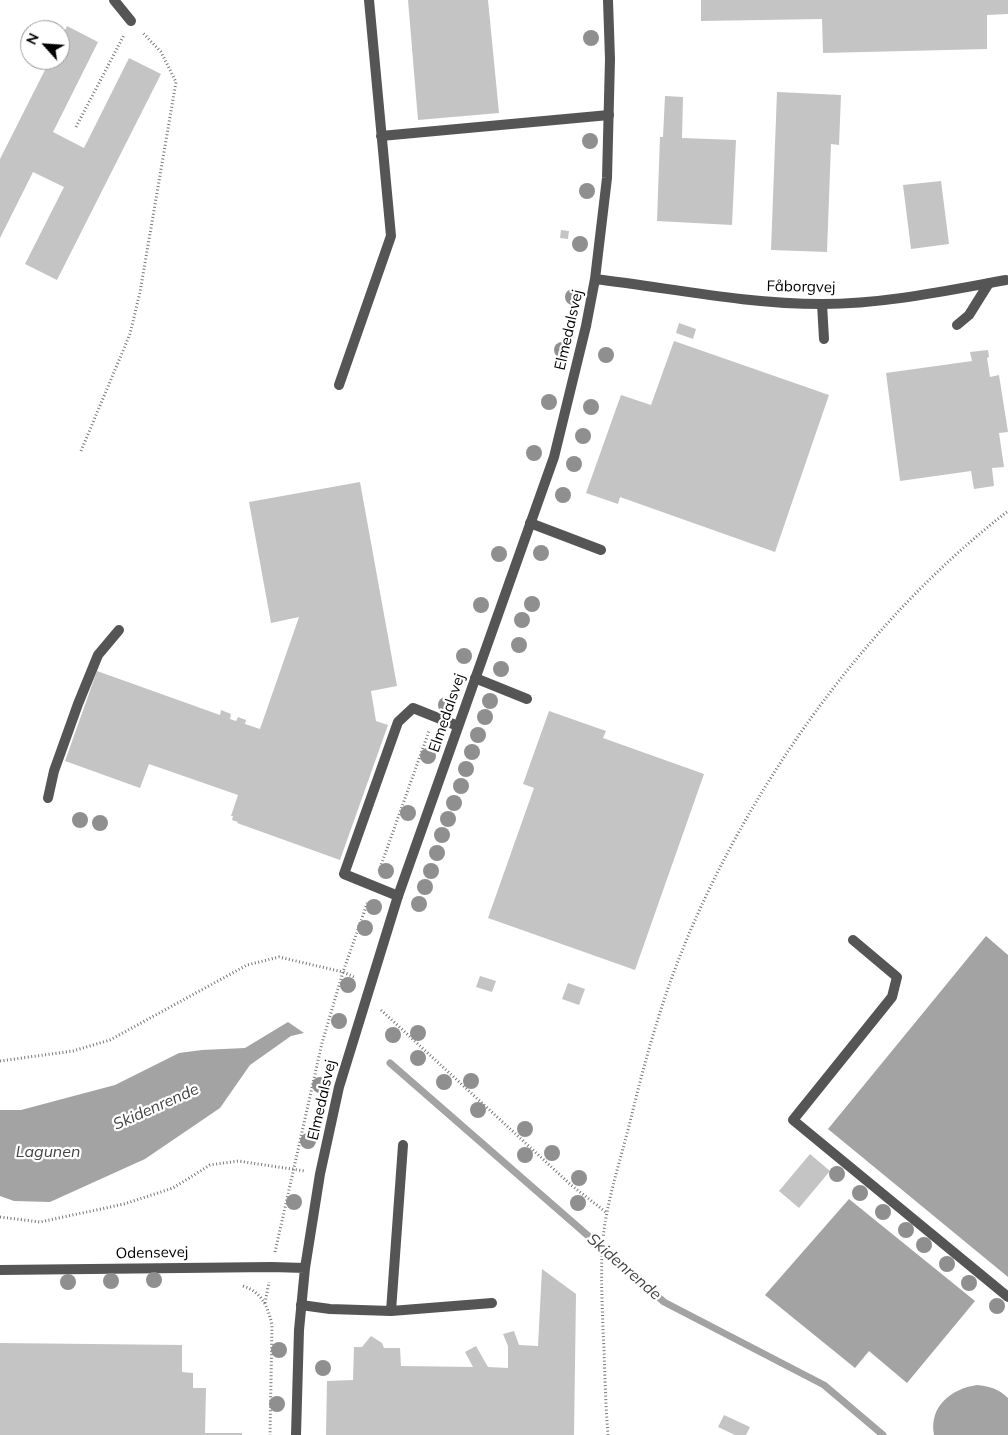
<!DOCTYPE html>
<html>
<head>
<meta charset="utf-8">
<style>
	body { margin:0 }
	#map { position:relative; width:1008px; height:1435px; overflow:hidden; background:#fff; font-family:Mulish,sans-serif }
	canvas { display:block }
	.north { position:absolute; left:20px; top:20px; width:50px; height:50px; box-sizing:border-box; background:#fff; border:1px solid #999; border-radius:50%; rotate:296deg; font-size:14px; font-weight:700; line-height:20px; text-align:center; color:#000 }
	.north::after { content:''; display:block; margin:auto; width:18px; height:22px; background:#000; clip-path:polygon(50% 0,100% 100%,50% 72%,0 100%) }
</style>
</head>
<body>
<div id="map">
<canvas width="1008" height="1435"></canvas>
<div class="north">N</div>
</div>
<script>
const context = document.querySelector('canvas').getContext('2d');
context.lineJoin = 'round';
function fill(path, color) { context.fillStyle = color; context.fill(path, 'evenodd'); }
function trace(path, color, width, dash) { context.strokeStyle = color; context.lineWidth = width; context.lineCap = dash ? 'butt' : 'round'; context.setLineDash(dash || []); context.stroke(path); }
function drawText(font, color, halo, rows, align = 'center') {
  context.font = font + ' Mulish,sans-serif'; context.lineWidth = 4.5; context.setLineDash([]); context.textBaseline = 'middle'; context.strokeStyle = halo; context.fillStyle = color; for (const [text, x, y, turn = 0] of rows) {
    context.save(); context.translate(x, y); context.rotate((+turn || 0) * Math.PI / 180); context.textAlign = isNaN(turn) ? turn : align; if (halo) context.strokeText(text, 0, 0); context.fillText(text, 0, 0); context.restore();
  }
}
fill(new Path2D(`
	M986,936L1008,955V1277L828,1129Z
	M288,1022L304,1033L291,1036L250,1065L220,1108L145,1159L50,1202L14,1201L0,1196V1110H21L115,1085L179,1053L202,1050L245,1048Z
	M849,1199L975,1301L907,1383L869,1351L855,1368L765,1295Z
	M977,1385C989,1386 999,1389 1008,1398V1435H934C929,1406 951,1389 977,1385Z`), '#a3a3a3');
trace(new Path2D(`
	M390,1063L664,1302L824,1385L883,1435`), '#a3a3a3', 7);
fill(new Path2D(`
	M408,0H488L499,113L418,120Z
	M701,0H1008V14L987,15V49L823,53L822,19L701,21Z
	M67,26L98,42L53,132L84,148L129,58L161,74L57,280L25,264L64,187L33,172L0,238V159L50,60H60V40Z
	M777,92L841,95L839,145L831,144L827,252L771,250Z
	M665,96L683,97L682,138L736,140L732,225L657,221L660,137H663Z
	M941,181L949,244L911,249L903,185Z
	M561,230L569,231L568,239L560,238Z
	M679,323L696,329L693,339L676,333Z
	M674,341L829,395L775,552L620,497L618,504L586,493L621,395L651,405Z
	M988,350L989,357L987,358L990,377L999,375L1008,432L999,433L1004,467L992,468L994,486L974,489L971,471L900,481L886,373L972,361L970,352Z
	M360,482L397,686L371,691L376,721L388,725L340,860L237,823L238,822L232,820L233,816H231L238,795L149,764L140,788L65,761L97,671L220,715L221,710L231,714L230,719L236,721L238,717L246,720L245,724L260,729L299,617L271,623L249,502Z
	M549,711L606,731L603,738L704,774L635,970L488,918L534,788L523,784Z
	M480,976L496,981L492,992L476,987Z
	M568,983L585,989L579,1005L562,999Z
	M810,1154L830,1171L799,1208L779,1191Z
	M542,1269L576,1294L574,1435H326L327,1381L353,1380L354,1347H362L371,1336L382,1343L384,1348H400L401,1366L473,1367L465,1352L476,1346L488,1367L508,1368V1346L503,1334L514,1331L519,1345L538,1346Z
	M0,1343L182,1345V1372L193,1373V1388H206L205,1433H242V1435H0Z
	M724,1415L750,1427L746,1435H735L718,1427Z`), '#c4c4c4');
trace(new Path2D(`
	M76,127L124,35
	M81,451L130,334L140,292L176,82L161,52L142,32
	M379,871L429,731
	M381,1010L571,1185L607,1213
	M0,1061L73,1051L110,1040L247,965L279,957L343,972L356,978
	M0,1217L40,1222L124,1204L173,1188L210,1165L238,1161L305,1171
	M275,1252L322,1043L343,972L368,901
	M243,1286C262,1292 268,1307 272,1325L270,1435
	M265,1303L269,1282
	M608,1435C605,1400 605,1365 603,1330C602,1296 600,1263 604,1230C609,1194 621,1158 630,1122C643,1068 658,1013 678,961C744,792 864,622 1008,511`), '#777', 3, [1, 2.5]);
trace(new Path2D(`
	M114,0L131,21
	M381,136L609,115
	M822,304L824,339
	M957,325L969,315L989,283
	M339,385L391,236L369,0
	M530,523L601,550
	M475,678L527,699
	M48,798L54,771L78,704L98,655L119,630
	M398,896L344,874L398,722L413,708L458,726
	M853,940L897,977L892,997L793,1120L1008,1297
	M301,1305L330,1309L391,1311L403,1145
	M391,1311L492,1303`), '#555', 10);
trace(new Path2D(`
	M595,279C671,288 745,304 822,304C884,304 945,291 1006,280
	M0,1270L272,1267L305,1268
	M296,1435L299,1330L305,1268L320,1174L339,1087L398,896L554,457L586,326L595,279L607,178L610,59L608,0`), '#555', 10);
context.fillStyle = '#8f8f8f';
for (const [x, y] of [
	[591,38],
	[590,141],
	[587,191],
	[580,244],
	[573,297],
	[562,350],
	[606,355],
	[549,402],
	[591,407],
	[583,436],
	[534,453],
	[574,464],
	[563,495],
	[541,553],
	[499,554],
	[532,604],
	[481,605],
	[522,620],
	[519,645],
	[464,656],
	[501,669],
	[490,701],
	[446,705],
	[485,717],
	[478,735],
	[472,752],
	[428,756],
	[466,769],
	[461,786],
	[454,803],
	[408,813],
	[448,819],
	[80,820],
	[100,823],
	[442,835],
	[437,853],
	[386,871],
	[431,871],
	[425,887],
	[419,904],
	[374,907],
	[365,928],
	[348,985],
	[339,1021],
	[418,1033],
	[393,1035],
	[418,1058],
	[471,1081],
	[444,1082],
	[320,1085],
	[478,1110],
	[525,1129],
	[308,1141],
	[552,1153],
	[525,1155],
	[837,1174],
	[579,1178],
	[860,1193],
	[294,1202],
	[578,1203],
	[883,1212],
	[906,1230],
	[924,1245],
	[947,1264],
	[154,1280],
	[111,1281],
	[68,1282],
	[969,1283],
	[997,1306],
	[279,1350],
	[323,1368],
	[277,1404]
]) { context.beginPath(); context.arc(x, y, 8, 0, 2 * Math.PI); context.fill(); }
drawText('15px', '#000', '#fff', [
	["Fåborgvej",801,287,1],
	["Elmedalsvej",569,330,-77],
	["Elmedalsvej",447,713,-71],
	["Elmedalsvej",322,1100,-77],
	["Odensevej",152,1253,-1]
]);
drawText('italic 16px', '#444', '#fff', [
	["Skidenrende",156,1107,-24],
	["Lagunen",48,1152],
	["Skidenrende",624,1267,41]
]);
</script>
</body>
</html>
